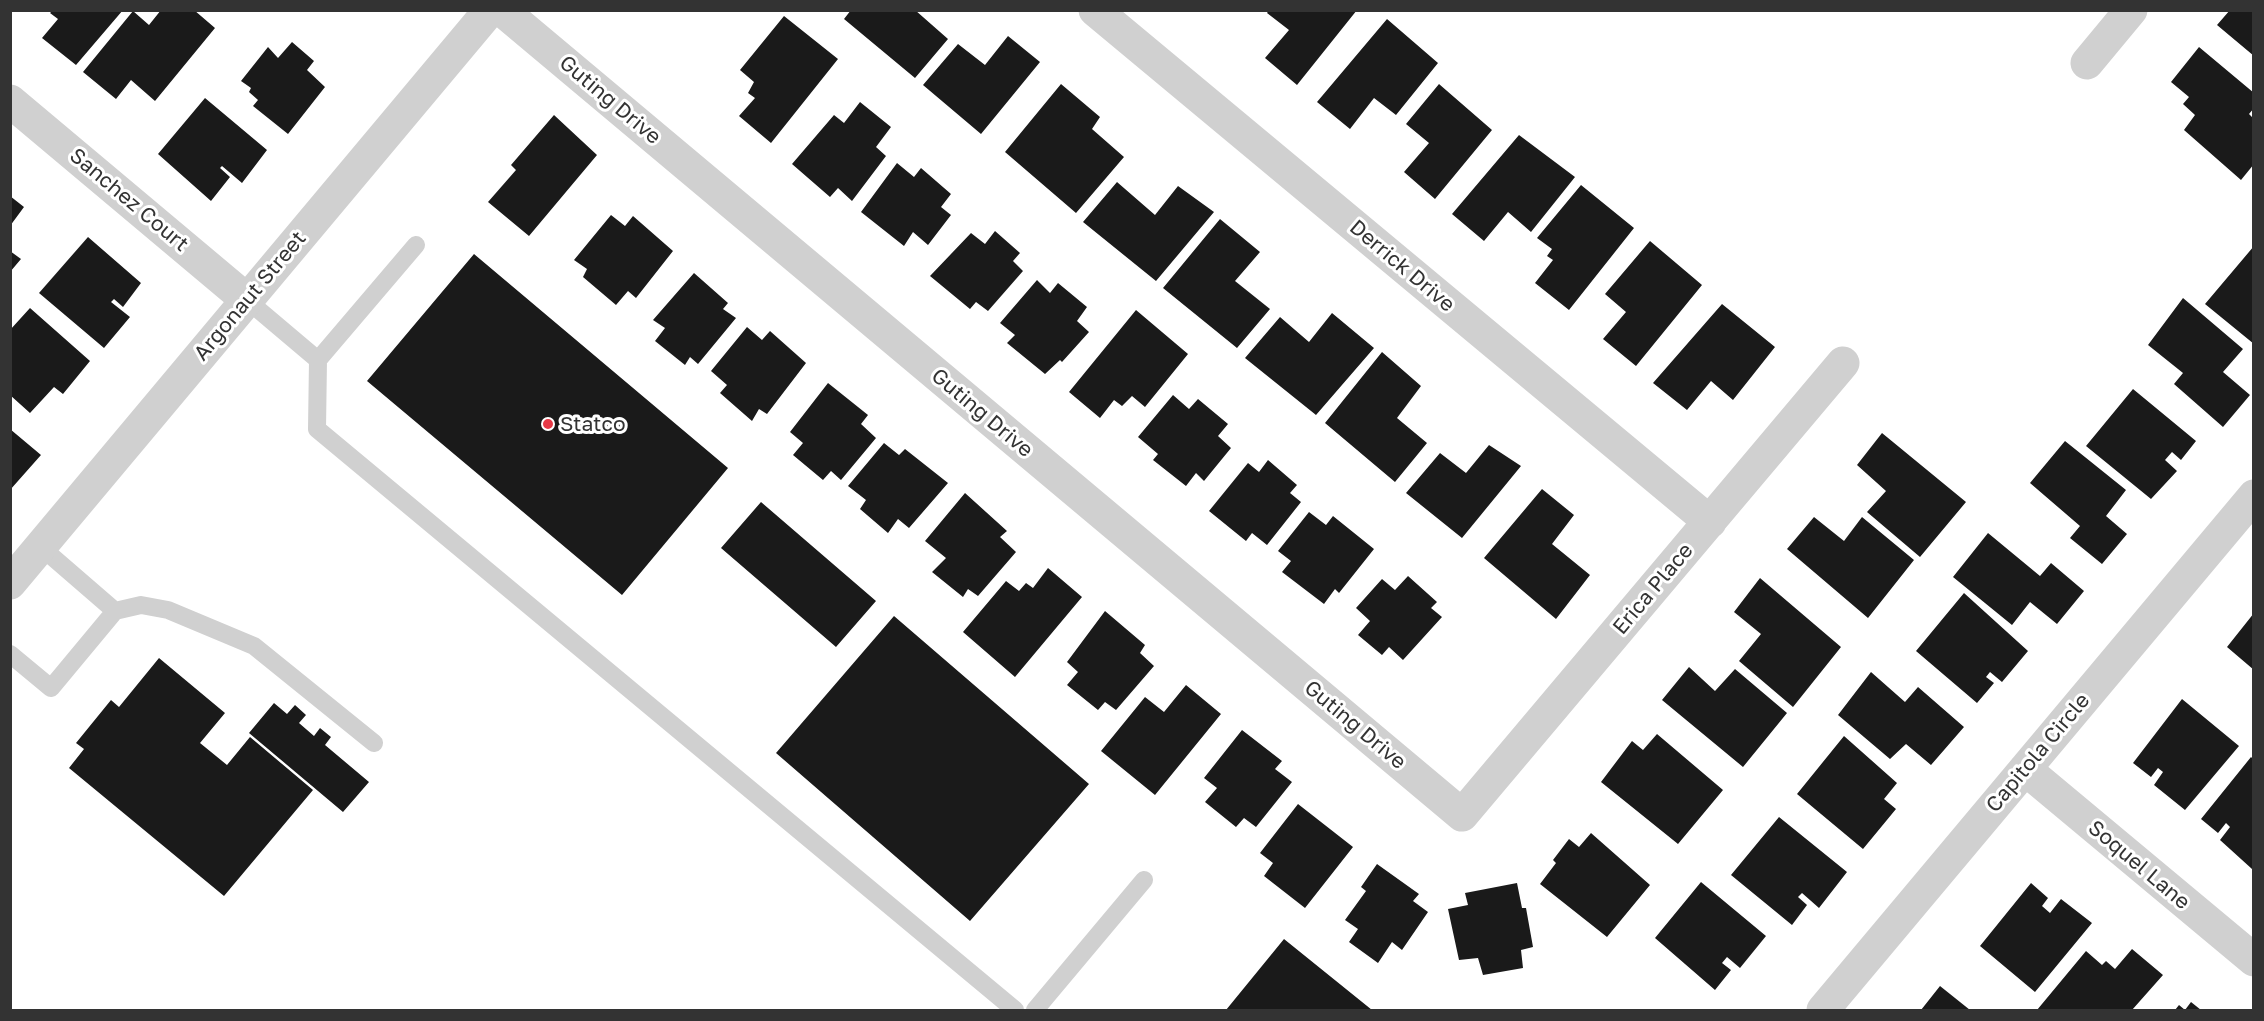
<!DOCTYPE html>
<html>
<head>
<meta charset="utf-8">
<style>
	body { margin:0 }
	#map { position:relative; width:2264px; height:1021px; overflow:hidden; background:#fff; font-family:"Golos Text",sans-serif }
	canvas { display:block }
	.frame { position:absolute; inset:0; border:12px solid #333; pointer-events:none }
</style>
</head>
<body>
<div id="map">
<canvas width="2264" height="1021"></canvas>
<div class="frame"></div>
</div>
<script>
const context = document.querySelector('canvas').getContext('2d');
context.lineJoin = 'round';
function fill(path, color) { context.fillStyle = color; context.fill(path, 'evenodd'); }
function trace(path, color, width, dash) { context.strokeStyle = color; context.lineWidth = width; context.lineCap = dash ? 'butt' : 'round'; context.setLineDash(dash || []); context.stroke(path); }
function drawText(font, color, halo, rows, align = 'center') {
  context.font = font + ' "Golos Text",sans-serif'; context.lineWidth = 6; context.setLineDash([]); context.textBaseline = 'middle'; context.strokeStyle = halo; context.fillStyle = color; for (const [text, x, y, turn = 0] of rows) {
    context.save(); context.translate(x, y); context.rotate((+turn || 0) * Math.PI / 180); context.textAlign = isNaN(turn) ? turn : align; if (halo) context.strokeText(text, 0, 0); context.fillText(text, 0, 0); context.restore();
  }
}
fill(new Path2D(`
	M53,10H123L76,65L42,38L58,19L50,13Z
	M161,10H194L215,28L155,101L131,80L116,99L83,72L133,11L149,25Z
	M851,10H915L948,39L915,78L844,19Z
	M1269,10H1357L1297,85L1265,58L1289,30L1267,13Z
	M2230,10H2254V56L2217,25Z
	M784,16L838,59L771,143L739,116L755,98L748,93L754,82L740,70Z
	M1387,19L1438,63L1396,115L1374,98L1350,129L1317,102Z
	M1008,36L1040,62L981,134L923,85L958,44L985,65Z
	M292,42L314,61L307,70L325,87L288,134L253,106L258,100L249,92L251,88L241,81L268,47L278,58Z
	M2199,47L2254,93V108L2249,114L2254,119V164L2241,180L2184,130L2195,115L2183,104L2189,97L2171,82Z
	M1061,84L1100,117L1092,129L1124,157L1076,213L1005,152Z
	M1439,84L1492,130L1435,199L1404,172L1429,143L1406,124Z
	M205,98L267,150L242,183L222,166L220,168L230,177L211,201L158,154Z
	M860,102L891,127L876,147L886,156L852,201L838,188L830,197L792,164L834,115L844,123Z
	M554,115L597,155L529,236L488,202L516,170L511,165Z
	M1519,135L1575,177L1531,232L1508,212L1484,241L1452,214Z
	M897,163L914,177L921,168L951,194L941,207L951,215L928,245L913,232L904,246L861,212Z
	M1117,182L1155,215L1178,186L1214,212L1156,281L1083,222Z
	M1581,185L1634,228L1569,310L1535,283L1553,260L1547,256L1552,249L1537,238Z
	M10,196L24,207L10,226Z
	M611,215L625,226L633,216L673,251L636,298L628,291L616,305L583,277L587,269L574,260Z
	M1220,219L1260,252L1235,281L1270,309L1237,348L1163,288Z
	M995,231L1020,253L1013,261L1023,271L988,311L976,302L970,309L930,276L971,233L985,244Z
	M88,237L141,283L123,307L114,299L111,302L130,317L104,348L39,293Z
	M1650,241L1702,285L1636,366L1603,339L1626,312L1605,294Z
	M2254,246V344L2205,304Z
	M10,251L21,259L10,272Z
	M474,254L728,468L622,595L367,381Z
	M694,273L728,303L723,309L736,318L698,364L690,357L685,365L655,341L665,328L653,320Z
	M1037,280L1050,293L1058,283L1087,307L1077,321L1089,332L1062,362L1060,360L1045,374L1007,343L1015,335L1000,323Z
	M2183,298L2243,349L2223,372L2250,395L2223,427L2174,384L2183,373L2148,345Z
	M1722,304L1775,347L1733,400L1711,381L1687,410L1653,383Z
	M30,308L90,361L63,394L54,387L30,413L10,395V330Z
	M1136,310L1188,354L1145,407L1132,396L1122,406L1114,400L1100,418L1069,392Z
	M1332,313L1374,348L1316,415L1245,358L1280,317L1309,342Z
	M747,327L762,340L770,331L806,363L767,414L759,409L752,421L720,393L727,385L711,371Z
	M1382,352L1421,386L1397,418L1427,443L1395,482L1325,423Z
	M828,383L868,415L861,424L876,438L841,480L831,471L823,480L793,455L803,443L790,432Z
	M2133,389L2196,441L2181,460L2172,452L2165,460L2177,471L2151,499L2086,446Z
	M1173,395L1189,409L1198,399L1228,424L1218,436L1231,448L1204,481L1196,473L1186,486L1153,460L1158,454L1138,437Z
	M10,429L41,455L10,490Z
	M1882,433L1966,502L1920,557L1867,512L1886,491L1857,465Z
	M2065,441L2126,490L2106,516L2127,534L2102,564L2070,538L2080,526L2030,483Z
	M884,443L899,455L905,449L948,483L909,528L898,519L888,533L860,509L866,500L848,486Z
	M1489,445L1521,466L1462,538L1406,493L1440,453L1466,473Z
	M1268,460L1297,485L1290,493L1301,502L1267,545L1252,533L1246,541L1209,511L1248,463L1259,472Z
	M1542,489L1574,515L1552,544L1590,575L1556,619L1484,558Z
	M965,493L1007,531L1000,537L1016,552L978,596L968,589L963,597L932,572L946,558L925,541Z
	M761,502L876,601L836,647L721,548Z
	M1309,512L1326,525L1333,516L1374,549L1339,593L1335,589L1324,604L1282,572L1291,561L1278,551Z
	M1814,517L1844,541L1862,517L1914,560L1868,618L1787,549Z
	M1988,533L2040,576L2051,563L2084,591L2057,624L2030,602L2012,625L1953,577Z
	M1048,568L1082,597L1015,677L963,632L1006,581L1019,591L1026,583L1033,588Z
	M1408,576L1437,602L1431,608L1442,617L1403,660L1389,647L1382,655L1358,635L1370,621L1356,608L1382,579L1395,590Z
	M1760,578L1841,647L1793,707L1739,661L1761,634L1734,612Z
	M1964,593L2028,651L2002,682L1990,672L1986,677L1994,683L1977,703L1916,651Z
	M1105,611L1145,645L1140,653L1154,666L1116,710L1105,702L1098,710L1067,685L1078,672L1067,662Z
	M2254,613V670L2227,647Z
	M894,616L1089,784L970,921L776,753Z
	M159,658L225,713L200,743L227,765L250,737L313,790L224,896L69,768L84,749L76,743L111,700L119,707Z
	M1689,667L1715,691L1735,669L1787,713L1743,767L1662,700Z
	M1871,672L1905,702L1918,687L1964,727L1931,765L1906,744L1890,759L1838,715Z
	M1186,685L1221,714L1155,795L1101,751L1145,697L1164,712Z
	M2182,699L2239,746L2185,810L2154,785L2163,772L2158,768L2151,777L2133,763Z
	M274,703L287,714L295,705L306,715L299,723L314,736L320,728L331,737L325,745L369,782L343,812L249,733Z
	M1242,730L1282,761L1275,769L1292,782L1256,827L1244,818L1236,827L1205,802L1217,788L1204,778Z
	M1657,734L1723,790L1678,844L1601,782L1632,741L1643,750Z
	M1844,736L1897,783L1884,799L1896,809L1863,849L1797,794Z
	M2251,757L2254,760L2252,869L2220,840L2230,827L2226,823L2218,833L2201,819Z
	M1298,804L1353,847L1305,908L1264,876L1273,863L1260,853Z
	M1779,817L1847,872L1819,908L1802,893L1798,897L1807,905L1792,925L1731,875Z
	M1591,833L1650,885L1607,937L1540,884L1556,863L1553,860L1569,839L1579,847Z
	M1377,864L1419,894L1413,901L1428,912L1402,950L1392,942L1378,963L1349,942L1358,929L1345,920L1366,891L1361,887Z
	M1701,882L1766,936L1740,968L1727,957L1722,963L1731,970L1715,990L1655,938Z
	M1517,883L1522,908H1526L1533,947L1521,950L1523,968L1483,975L1478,958L1459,960L1448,909L1468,905L1465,893Z
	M2031,883L2048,898L2042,906L2050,913L2061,899L2092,923L2035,992L1980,946Z
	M1284,939L1372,1010H1226Z
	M2132,949L2163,975L2132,1010H2037L2086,951L2102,965L2106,961L2115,969Z
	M1940,986L1970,1010H1921Z
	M2191,1002L2201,1010H2175L2179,1005L2185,1010Z`), '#1a1a1a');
trace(new Path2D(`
	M247,300L318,360L317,429L1015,1010
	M318,360L416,245
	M115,611L141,605L168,610L254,646L374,743
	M10,654L51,688L115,611L41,547
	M1035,1010L1144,880`), '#d0d0d0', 18);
trace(new Path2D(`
	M502,10L1462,815L1843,363
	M1095,10L1710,522
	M2087,63L2131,10
	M10,101L247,300
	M10,583L490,10
	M2025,769L2254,960
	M1823,1010L2254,496`), '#d0d0d0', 33);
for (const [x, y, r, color] of [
	[548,424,6,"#e63946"]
]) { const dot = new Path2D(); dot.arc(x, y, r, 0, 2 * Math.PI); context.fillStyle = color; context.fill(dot); trace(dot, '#fff', 2); }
drawText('21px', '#333', '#fff', [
	["Guting Drive",610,100,40],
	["Sanchez Court",129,200,40],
	["Derrick Drive",1402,266,40],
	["Argonaut Street",250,296,-50],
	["Guting Drive",982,413,40],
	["Erica Place",1653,589,-50],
	["Guting Drive",1355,725,40],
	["Capitola Circle",2038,753,-50],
	["Soquel Lane",2139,865,40]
]);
drawText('21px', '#333', '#fff', [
	["Statco",560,424]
], 'left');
</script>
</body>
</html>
